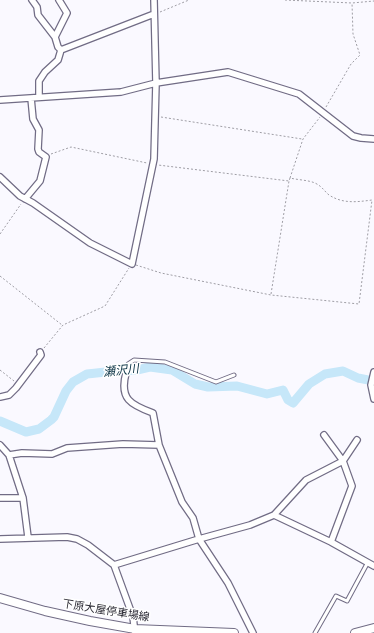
<!DOCTYPE html>
<html>
<head>
<meta charset="utf-8">
<style>
	body { margin:0 }
	canvas { display:block; background:#faf9ff }
</style>
</head>
<body>
<canvas width="374" height="633"></canvas>
<script>
const context = document.querySelector('canvas').getContext('2d');
context.lineJoin = 'round';
function trace(path, color, width, dash) { context.strokeStyle = color; context.lineWidth = width; context.lineCap = dash ? 'butt' : 'round'; context.setLineDash(dash || []); context.stroke(path); }
function drawText(font, color, halo, rows, align = 'center') {
  context.font = font + ' Arial,"Noto Sans JP",sans-serif'; context.lineWidth = 3; context.setLineDash([]); context.textBaseline = 'middle'; context.strokeStyle = halo; context.fillStyle = color; for (const [text, x, y, turn = 0] of rows) {
    context.save(); context.translate(x, y); context.rotate((+turn || 0) * Math.PI / 180); context.textAlign = isNaN(turn) ? turn : align; if (halo) context.strokeText(text, 0, 0); context.fillText(text, 0, 0); context.restore();
  }
}
trace(new Path2D(`
	M0,421L26,432L39,429L51,420L54,417L66,391L73,382L87,374L106,372L137,370L150,367L172,370L195,384L208,387L237,386L267,394L283,390L288,400L293,403L309,384L325,374L343,371L358,378L374,381`), '#c6e7f9', 9);
const lane = new Path2D(`
	M126,373L128,364L134,360L165,362L216,382L234,375
	M315,633L336,596L347,601L368,562`);
const street = new Path2D(`
	M32,0L37,7L38,15L55,37L58,47L61,50L58,60L45,72L39,81V97
	M55,37L67,13L59,0
	M61,50L154,14
	M0,100L121,92L156,83L228,72L299,94L353,136L361,138L374,139
	M0,177L20,196L33,203L90,243L132,264L154,159L156,83L154,0
	M25,199L40,181L46,157L39,152L38,149L39,130L33,119L31,98
	M374,372L371,385L374,399
	M126,373C119,399 131,405 153,413L159,445
	M0,397L9,395L16,388L41,355L40,352
	M324,435L343,461L352,486L331,542
	M0,445L9,455
	M0,498H23
	M274,515L331,542L374,566
	M28,537L23,498L9,455L22,453L52,454L67,448L123,444L159,445L182,502L193,518L199,539L228,583L253,633
	M0,539L67,537L77,539L88,545L114,565L133,617L135,633
	M114,565L199,539L250,525L274,515L306,480L343,461L357,440`);
const secondary = new Path2D(`
	M0,598L45,611L90,621L135,629L234,633
	M355,633L374,628`);
trace(lane, '#716c85', 5);
trace(street, '#716c85', 8);
trace(secondary, '#716c85', 10);
trace(new Path2D(`
	M285,0L352,3L374,1
	M160,12L189,0
	M326,107L351,64L360,55L353,34L352,3
	M161,117L302,139
	M51,154L71,147L147,163
	M290,178L303,139L320,117
	M0,234L21,204
	M136,265L161,273L271,295L359,304L372,200C357,202 343,204 329,195C324,191 323,187 315,183C308,180 298,180 290,178L289,181L158,165
	M0,276L62,325
	M271,294L289,181
	M44,348L63,325L105,306L129,268
	M0,370L14,381`), '#9e9da4', 1, [2, 2]);
trace(lane, '#fff', 3);
trace(street, '#fff', 5.5);
trace(secondary, '#fff', 8);
drawText('11px', '#2f2e38', '#fff', [
	["下原大屋停車場線",106,611,9]
]);
drawText('italic 12px', '#073042', '#fff', [
	["瀬沢川",121,371,-6]
]);
</script>
</body>
</html>
